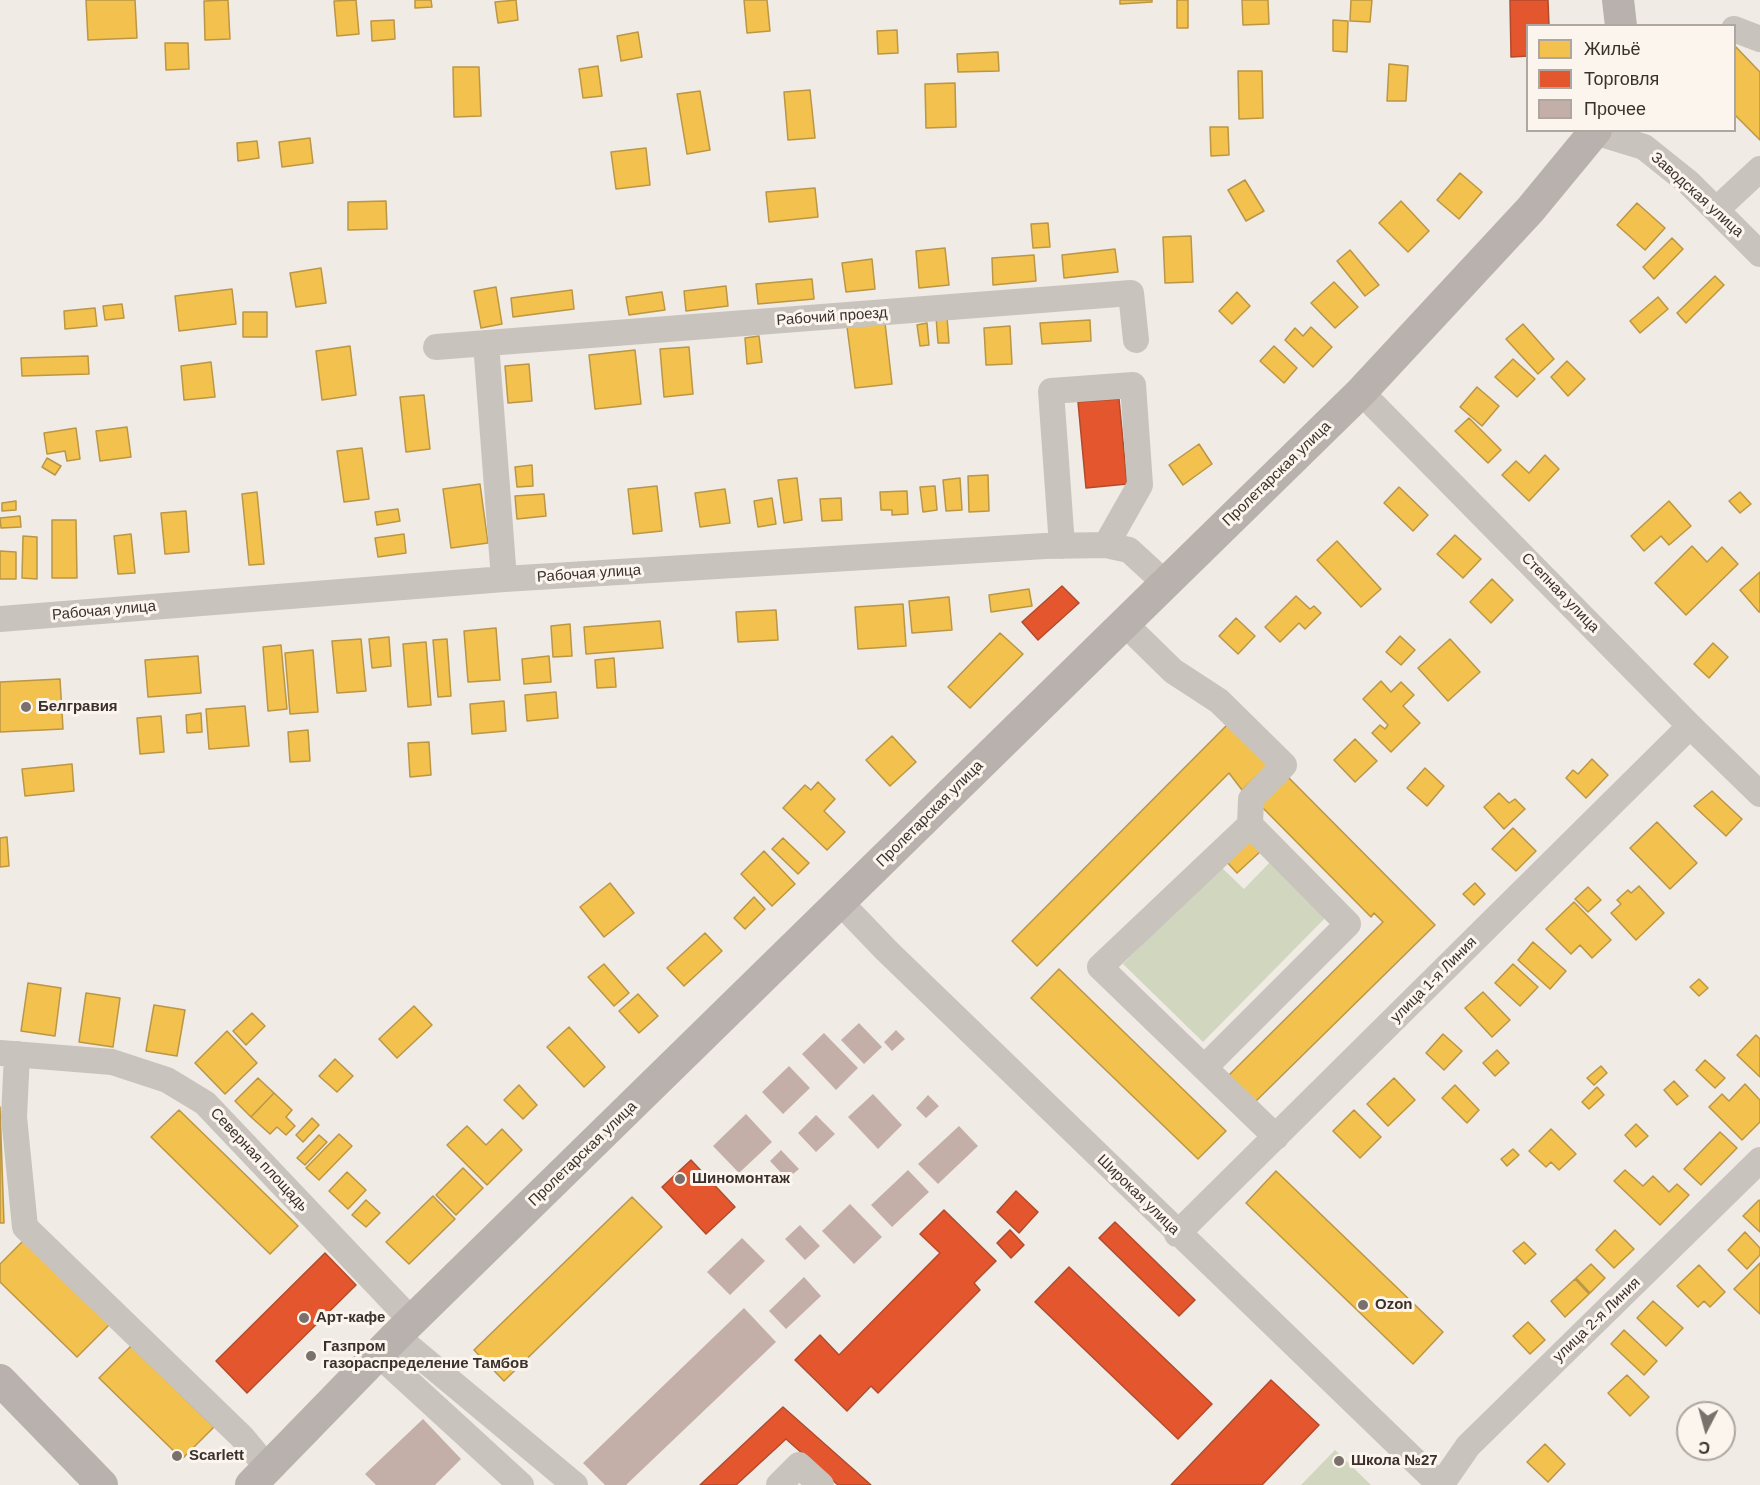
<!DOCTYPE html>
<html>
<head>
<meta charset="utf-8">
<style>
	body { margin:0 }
	#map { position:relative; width:1760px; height:1485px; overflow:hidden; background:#f0ebe5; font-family:Arial,sans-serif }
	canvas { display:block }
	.legend { position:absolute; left:1526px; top:24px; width:210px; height:108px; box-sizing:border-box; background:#fbf5ee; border:2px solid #aea6a0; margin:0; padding:8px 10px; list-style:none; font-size:18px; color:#3b302b }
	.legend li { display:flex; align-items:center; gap:12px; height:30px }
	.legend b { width:30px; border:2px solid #aea6a0 }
	.north { position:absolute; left:1676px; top:1401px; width:60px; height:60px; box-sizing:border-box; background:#fbf5ee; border:2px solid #aea6a0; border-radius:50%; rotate:186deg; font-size:16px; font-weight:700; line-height:24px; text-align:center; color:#3b302b }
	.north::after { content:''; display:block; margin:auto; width:21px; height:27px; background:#7a716c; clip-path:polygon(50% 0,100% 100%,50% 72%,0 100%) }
</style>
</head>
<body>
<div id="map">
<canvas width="1760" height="1485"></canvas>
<ul class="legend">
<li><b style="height:16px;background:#f2c14e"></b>Жильё</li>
<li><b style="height:16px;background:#e4572e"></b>Торговля</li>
<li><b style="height:16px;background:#c3afa7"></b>Прочее</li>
</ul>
<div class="north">С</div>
</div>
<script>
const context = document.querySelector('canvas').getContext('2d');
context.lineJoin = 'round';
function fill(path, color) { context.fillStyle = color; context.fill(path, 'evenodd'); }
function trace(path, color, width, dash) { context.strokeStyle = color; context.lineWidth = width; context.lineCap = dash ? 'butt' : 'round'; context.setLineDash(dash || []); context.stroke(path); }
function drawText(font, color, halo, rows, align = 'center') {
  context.font = font + ' Arial,sans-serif'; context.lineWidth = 6; context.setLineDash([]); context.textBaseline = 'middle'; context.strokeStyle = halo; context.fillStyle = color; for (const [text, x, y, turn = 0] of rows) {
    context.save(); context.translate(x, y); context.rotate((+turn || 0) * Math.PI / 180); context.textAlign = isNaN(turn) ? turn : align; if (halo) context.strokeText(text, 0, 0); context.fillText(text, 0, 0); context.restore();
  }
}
fill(new Path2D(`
	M1274,858L1330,913L1203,1042L1123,964L1220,866L1244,889Z
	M1335,1450L1371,1485H1301Z`), '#d1d6bf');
const homes = new Path2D(`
	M86,0H135L137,38L88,40Z
	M228,0L230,39L205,40L204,1Z
	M356,0L359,34L337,36L334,1Z
	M415,0H431L432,7L415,8Z
	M516,0L518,20L498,23L495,2Z
	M744,0H767L770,31L747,33Z
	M1120,0H1152V2L1120,4Z
	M1177,0H1188V28H1177Z
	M1242,0H1268L1269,24L1243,25Z
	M1351,0H1372L1370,22L1350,21Z
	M394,20L395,39L372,41L371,21Z
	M1333,20L1348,21L1347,52L1333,51Z
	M897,30L898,53L878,54L877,31Z
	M638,32L642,57L621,61L617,36Z
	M165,43H188L189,69L166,70Z
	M1734,45L1760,72V140L1734,114Z
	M998,52L999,71L958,72L957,54Z
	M1389,64L1408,66L1406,101H1387Z
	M598,66L602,96L583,98L579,69Z
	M453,67H479L481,116L454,117Z
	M1238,71H1262L1263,118L1239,119Z
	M955,83L956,127L926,128L925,84Z
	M810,90L815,138L788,140L784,92Z
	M700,91L710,150L687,154L677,94Z
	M1210,127H1228L1229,155L1211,156Z
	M310,138L313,163L282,167L279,142Z
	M257,141L259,158L238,161L237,143Z
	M646,148L650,185L616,189L611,152Z
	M1460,173L1482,192L1459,219L1437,200Z
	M1245,180L1264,211L1246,221L1228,190Z
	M815,188L818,217L769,222L766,192Z
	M386,201L387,229L348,230V202Z
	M1401,201L1429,231L1408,252L1379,223Z
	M1637,203L1665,228L1645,250L1617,225Z
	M1048,223L1050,247L1033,248L1031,224Z
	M1191,236L1193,282L1165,283L1163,237Z
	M1672,238L1683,249L1654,279L1643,267Z
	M945,248L949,285L919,288L916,251Z
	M1115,249L1118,272L1064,278L1062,255Z
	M1350,250L1379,285L1365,296L1337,261Z
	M1034,255L1036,281L993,285L992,258Z
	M872,259L875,289L846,292L842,263Z
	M321,268L326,303L296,307L290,273Z
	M1715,276L1724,285L1686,323L1677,313Z
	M812,279L814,299L758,304L756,284Z
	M1334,282L1358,307L1335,328L1311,303Z
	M726,286L728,306L686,311L684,291Z
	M496,287L502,324L481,328L474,291Z
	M232,289L236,324L179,331L175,296Z
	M572,290L574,309L513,317L511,298Z
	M662,292L665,310L629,315L626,297Z
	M1237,292L1250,306L1232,324L1219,311Z
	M1658,297L1668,309L1640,333L1630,321Z
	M122,304L124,318L105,320L103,306Z
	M95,308L97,326L65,329L64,311Z
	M243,312H267V337H243Z
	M936,317H947L949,343H938Z
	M1090,320L1091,341L1042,344L1040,323Z
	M885,323L892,384L855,388L847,327Z
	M927,323L929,345L920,346L917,325Z
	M1523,324L1554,359L1538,374L1506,339Z
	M1010,326L1012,364L986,365L984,328Z
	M1311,327L1332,347L1313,367L1285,340L1295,328L1303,336Z
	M759,336L762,362L747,364L745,338Z
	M350,346L356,395L322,400L316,351Z
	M1274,346L1297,368L1284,383L1260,361Z
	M689,347L693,394L664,397L660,349Z
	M635,350L641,404L595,409L589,355Z
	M88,356L89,374L22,376L21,358Z
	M1513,359L1535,379L1517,397L1495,377Z
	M1567,361L1585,379L1568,396L1551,377Z
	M211,362L215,397L184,400L181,366Z
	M529,364L532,401L508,403L505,366Z
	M1477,387L1499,406L1482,426L1460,407Z
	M424,395L430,449L406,452L400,397Z
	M1469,418L1501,450L1488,463L1455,431Z
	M127,427L131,457L100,461L96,431Z
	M76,428L80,459L67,461L65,451L47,454L44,433Z
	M1199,444L1212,464L1183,485L1169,465Z
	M362,448L369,499L344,502L337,451Z
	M1545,455L1559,469L1529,501L1502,475L1516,461L1529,473Z
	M47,458L61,466L55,475L42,467Z
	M532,465L533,486L517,487L515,467Z
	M988,475L989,511L969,512L968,476Z
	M797,478L802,520L784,523L778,480Z
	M960,478L962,510L946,511L943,480Z
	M480,484L488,543L451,548L443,489Z
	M657,486L662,531L633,534L628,489Z
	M935,486L937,510L923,512L920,487Z
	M1399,487L1428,515L1413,531L1384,503Z
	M725,489L730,523L700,527L695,493Z
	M907,491L908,514L892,515V510H881L880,492Z
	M257,492L264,564L249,565L242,494Z
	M1740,492L1751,504L1740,513L1729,501Z
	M544,494L546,516L517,519L515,496Z
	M772,498L776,524L758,527L754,501Z
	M841,498L842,520L822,521L820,499Z
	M16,501V510L2,511V503Z
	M1669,501L1691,526L1669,545L1661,536L1644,551L1631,536Z
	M398,509L400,521L377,525L375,512Z
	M186,511L189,552L165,554L161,513Z
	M20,516L21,527L1,528L0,518Z
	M52,520H76L77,578H52Z
	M131,534L135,573L118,574L114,536Z
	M404,534L406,553L378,557L375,538Z
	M1455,535L1481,559L1463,578L1437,554Z
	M23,536L37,537V579L22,578Z
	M1337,541L1381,589L1361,607L1317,560Z
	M1692,546L1707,562L1722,547L1738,564L1686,615L1655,583Z
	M0,551L16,552V579H0Z
	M1760,572V612H1759L1740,590Z
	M1492,579L1513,600L1491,623L1470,602Z
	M1029,589L1032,606L991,612L989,595Z
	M1296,596L1310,609L1314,606L1321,613L1305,629L1299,623L1280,642L1265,627Z
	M949,597L952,630L912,633L909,601Z
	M903,604L906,646L858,649L855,607Z
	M776,610L778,640L738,642L736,612Z
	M1236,618L1255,636L1238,654L1219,636Z
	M660,621L663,648L586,654L584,627Z
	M570,624L572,656L553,657L551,626Z
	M496,628L500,680L468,682L464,631Z
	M1000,633L1023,654L970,708L948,687Z
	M1400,636L1415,650L1401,665L1386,652Z
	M389,637L391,666L372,668L369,639Z
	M361,639L366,691L337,693L332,641Z
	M447,639L451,696L438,697L433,640Z
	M1450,639L1480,672L1448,701L1418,668Z
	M426,642L431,705L408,707L403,644Z
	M1713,643L1728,657L1709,678L1694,664Z
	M281,645L287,709L268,711L263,647Z
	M313,650L318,712L290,714L285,653Z
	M198,656L201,693L148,697L145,660Z
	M549,656L551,682L524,684L522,659Z
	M614,658L616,687L597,688L595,660Z
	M60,679L63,729L0,732V682Z
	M1381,681L1391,692L1401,682L1414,695L1403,706L1420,723L1391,752L1372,733L1380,725L1385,729L1388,725L1363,699Z
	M556,692L558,718L527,721L525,695Z
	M504,701L506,731L472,734L470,704Z
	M245,706L249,746L209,749L206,709Z
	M201,713L202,732L187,733L186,715Z
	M161,716L164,752L140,754L137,718Z
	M1228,724L1269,764L1242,790L1229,773L1037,966L1012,941Z
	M308,730L310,761L290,762L288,732Z
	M892,736L916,762L890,786L866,760Z
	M1355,739L1377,761L1355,782L1334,760Z
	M429,742L431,775L410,777L408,743Z
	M1592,759L1608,775L1586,798L1566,778L1573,770L1578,774Z
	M72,764L74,791L25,796L22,769Z
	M1425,768L1444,786L1427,806L1407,788Z
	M1287,776L1435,925L1255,1102L1229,1075L1383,922L1374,913L1371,917L1259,804Z
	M818,782L835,799L824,811L845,832L827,850L783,808L805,785L811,790Z
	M1712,791L1742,819L1726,836L1694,806Z
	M1499,793L1509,803L1515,799L1525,809L1504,829L1484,807Z
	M1657,822L1697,863L1670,889L1630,848Z
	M1513,828L1536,851L1516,871L1492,849Z
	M7,837L9,866L0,867V838Z
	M783,838L809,863L798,874L772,849Z
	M1250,838L1262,850L1237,873L1226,861Z
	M764,851L795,884L772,906L741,874Z
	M610,883L634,913L604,937L580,907Z
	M1475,883L1485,894L1474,905L1463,894Z
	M1639,886L1664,913L1636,940L1611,913L1621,904L1617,900L1628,890L1631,893Z
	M1588,887L1601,900L1588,912L1575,899Z
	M754,897L765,909L745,929L734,918Z
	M1574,902L1611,940L1592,958L1580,945L1571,954L1546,929Z
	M705,933L722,951L684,986L667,968Z
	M1533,942L1566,971L1550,989L1518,960Z
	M604,964L629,993L614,1006L588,977Z
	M1513,964L1538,987L1520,1006L1495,983Z
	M1059,969L1226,1131L1198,1159L1031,998Z
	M1699,979L1708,988L1699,996L1690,987Z
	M28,983L61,988L55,1036L21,1031Z
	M1483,992L1510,1020L1492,1037L1465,1008Z
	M86,993L120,998L113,1047L79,1042Z
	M638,994L658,1016L639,1033L619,1011Z
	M154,1005L185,1010L177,1056L146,1051Z
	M414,1006L432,1025L397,1058L379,1039Z
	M252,1013L265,1026L246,1045L233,1031Z
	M569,1027L605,1067L584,1087L547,1047Z
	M227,1031L257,1063L225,1094L195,1063Z
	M1443,1034L1462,1051L1444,1070L1426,1053Z
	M1756,1035L1760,1039V1077L1737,1055Z
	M1497,1050L1509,1063L1495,1076L1483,1063Z
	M335,1059L353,1076L337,1092L319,1076Z
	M1705,1060L1725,1078L1715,1088L1696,1070Z
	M1601,1066L1607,1073L1594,1085L1587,1078Z
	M258,1078L274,1093L251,1117L235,1101Z
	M1394,1078L1415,1100L1388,1126L1367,1104Z
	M1674,1081L1688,1096L1677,1105L1664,1090Z
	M1745,1084L1760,1100V1122L1742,1140L1709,1107L1722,1094L1729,1101Z
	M519,1085L537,1105L523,1119L504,1100Z
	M1455,1085L1479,1110L1467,1123L1442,1098Z
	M1597,1087L1604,1095L1589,1109L1582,1102Z
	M274,1093L292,1110L286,1117L295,1126L286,1135L277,1127L270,1134L251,1117Z
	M0,1107L4,1223H0Z
	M179,1110L298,1226L270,1254L151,1137Z
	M1354,1110L1381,1137L1360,1158L1333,1131Z
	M312,1118L319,1125L303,1142L296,1135Z
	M1636,1124L1648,1136L1636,1147L1625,1135Z
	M467,1126L486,1145L502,1129L522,1150L487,1185L447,1145Z
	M1551,1129L1576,1154L1559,1170L1551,1162L1546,1167L1529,1151Z
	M1720,1132L1737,1148L1701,1185L1684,1169Z
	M339,1134L352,1146L319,1180L306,1168Z
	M319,1135L327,1142L305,1165L297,1158Z
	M1513,1149L1519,1155L1507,1166L1501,1159Z
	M463,1168L483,1188L456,1215L436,1195Z
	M1625,1170L1643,1186L1653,1176L1669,1192L1677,1184L1689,1195L1660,1225L1614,1181Z
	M1276,1171L1443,1332L1413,1364L1246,1203Z
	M347,1172L366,1190L348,1209L329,1191Z
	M433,1196L455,1219L409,1264L386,1242Z
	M632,1197L662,1227L504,1381L474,1350Z
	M366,1200L380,1213L366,1227L352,1215Z
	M1759,1200L1760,1201V1232L1743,1216Z
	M1615,1230L1634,1249L1614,1268L1596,1250Z
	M1745,1232L1760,1248V1255L1747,1269L1728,1250Z
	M24,1240L110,1324L77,1357L0,1282V1264Z
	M1524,1242L1536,1254L1525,1264L1513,1251Z
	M1760,1263V1314L1734,1289Z
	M1591,1264L1605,1278L1590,1293L1576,1278Z
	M1699,1265L1725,1292L1710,1307L1704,1301L1698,1307L1677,1286Z
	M1575,1279L1589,1294L1565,1317L1551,1301Z
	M1653,1301L1683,1328L1666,1346L1637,1318Z
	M1528,1322L1545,1340L1530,1354L1513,1336Z
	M1624,1330L1657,1361L1644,1375L1611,1344Z
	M131,1346L214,1427L182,1459L99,1378Z
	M1627,1375L1649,1397L1630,1416L1608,1393Z
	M1545,1444L1565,1464L1548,1482L1527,1462Z`);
fill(homes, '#f2c14e');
trace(homes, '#bb9644', 1.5);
const shops = new Path2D(`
	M1510,0H1548L1549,26H1528V56L1511,57Z
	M1119,399L1127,484L1086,488L1078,402Z
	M1062,586L1079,603L1038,640L1022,622Z
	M691,1160L735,1207L706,1234L662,1187Z
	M1016,1191L1038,1212L1019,1233L997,1212Z
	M944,1210L996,1261L974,1283L980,1290L878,1393L871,1386L847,1411L795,1360L820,1335L839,1355L940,1253L920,1234Z
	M1115,1222L1195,1300L1179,1316L1099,1238Z
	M1010,1230L1024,1245L1011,1258L997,1243Z
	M325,1253L356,1285L247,1393L216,1361Z
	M1069,1267L1212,1404L1178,1439L1035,1302Z
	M1271,1380L1319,1425L1262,1485H1171Z
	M783,1407L871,1485H838L786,1439L736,1485H700Z`);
fill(shops, '#e4572e');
trace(shops, '#b14b2d', 1.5);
fill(new Path2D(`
	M859,1023L882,1047L864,1064L841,1040Z
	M896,1030L905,1039L892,1051L884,1042Z
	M824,1033L858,1068L836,1090L802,1054Z
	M789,1066L810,1088L783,1114L762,1092Z
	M873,1094L902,1125L878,1149L848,1117Z
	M928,1095L939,1106L926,1118L916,1108Z
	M746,1114L772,1142L739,1173L713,1146Z
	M816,1115L835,1134L816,1152L798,1133Z
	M959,1126L978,1146L938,1184L918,1164Z
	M781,1150L799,1169L787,1179L770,1161Z
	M908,1170L929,1192L892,1227L871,1205Z
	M850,1204L882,1237L854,1264L822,1231Z
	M800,1225L820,1246L805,1260L785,1239Z
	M742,1238L765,1261L730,1295L707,1272Z
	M804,1277L821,1296L786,1329L769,1311Z
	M744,1308L776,1342L626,1485H605L583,1463Z
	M423,1419L461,1459L435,1485H376L365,1474Z`), '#c3afa7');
trace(new Path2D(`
	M1734,29L1760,39
	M1595,132L1644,147L1689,183L1760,254
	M1716,210L1760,169
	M486,343L504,579
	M436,347L1131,293L1136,340
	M1361,392L1690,726L1760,794
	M1062,546L1051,391L1133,385L1140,485L1106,545
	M0,619L504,579L1045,546L1106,545L1129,550L1165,583
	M1124,623L1173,671L1219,701L1284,765L1251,799L1250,825L1100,967L1276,1137
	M840,902L886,950L1440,1485
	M0,1053L112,1062L167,1080L205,1103L412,1321
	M17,1054L14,1117L25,1227L242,1437L267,1467
	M1205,1067L1348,924L1250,825
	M1177,1234L1690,726
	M396,1336L575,1485
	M378,1354L521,1485
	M779,1485L799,1465L821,1485
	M1441,1485L1468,1446L1760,1160`), '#c9c3be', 26);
trace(new Path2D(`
	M1618,0L1621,26
	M0,1380L102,1485
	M251,1485L396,1336L1361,392L1530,210L1596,130`), '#b8b1ad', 32);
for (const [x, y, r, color] of [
	[26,707,6,"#7a716c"],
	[680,1179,6,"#7a716c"],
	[1363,1305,6,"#7a716c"],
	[304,1318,6,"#7a716c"],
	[311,1356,6,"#7a716c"],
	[177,1456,6,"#7a716c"],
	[1339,1461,6,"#7a716c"]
]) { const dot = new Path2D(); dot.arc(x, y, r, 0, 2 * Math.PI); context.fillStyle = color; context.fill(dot); trace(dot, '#fbf5ee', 2); }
drawText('15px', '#3b302b', '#fbf5ee', [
	["Заводская улица",1697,195,42],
	["Рабочий проезд",832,317,-4],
	["Пролетарская улица",1277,474,-44],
	["Рабочая улица",589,574,-4],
	["Степная улица",1560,593,46],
	["Рабочая улица",104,611,-5],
	["Пролетарская улица",930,814,-45],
	["улица 1-я Линия",1434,980,-45],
	["Пролетарская улица",583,1154,-44],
	["Северная площадь",259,1160,47],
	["Широкая улица",1138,1195,44],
	["улица 2-я Линия",1597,1320,-44]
]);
drawText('bold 15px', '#3b302b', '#fbf5ee', [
	["Белгравия",38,707],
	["Шиномонтаж",692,1179],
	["Ozon",1375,1305],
	["Арт-кафе",316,1318],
	["Газпром",323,1347],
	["газораспределение Тамбов",323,1364],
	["Scarlett",189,1456],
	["Школа №27",1351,1461]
], 'left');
</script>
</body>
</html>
